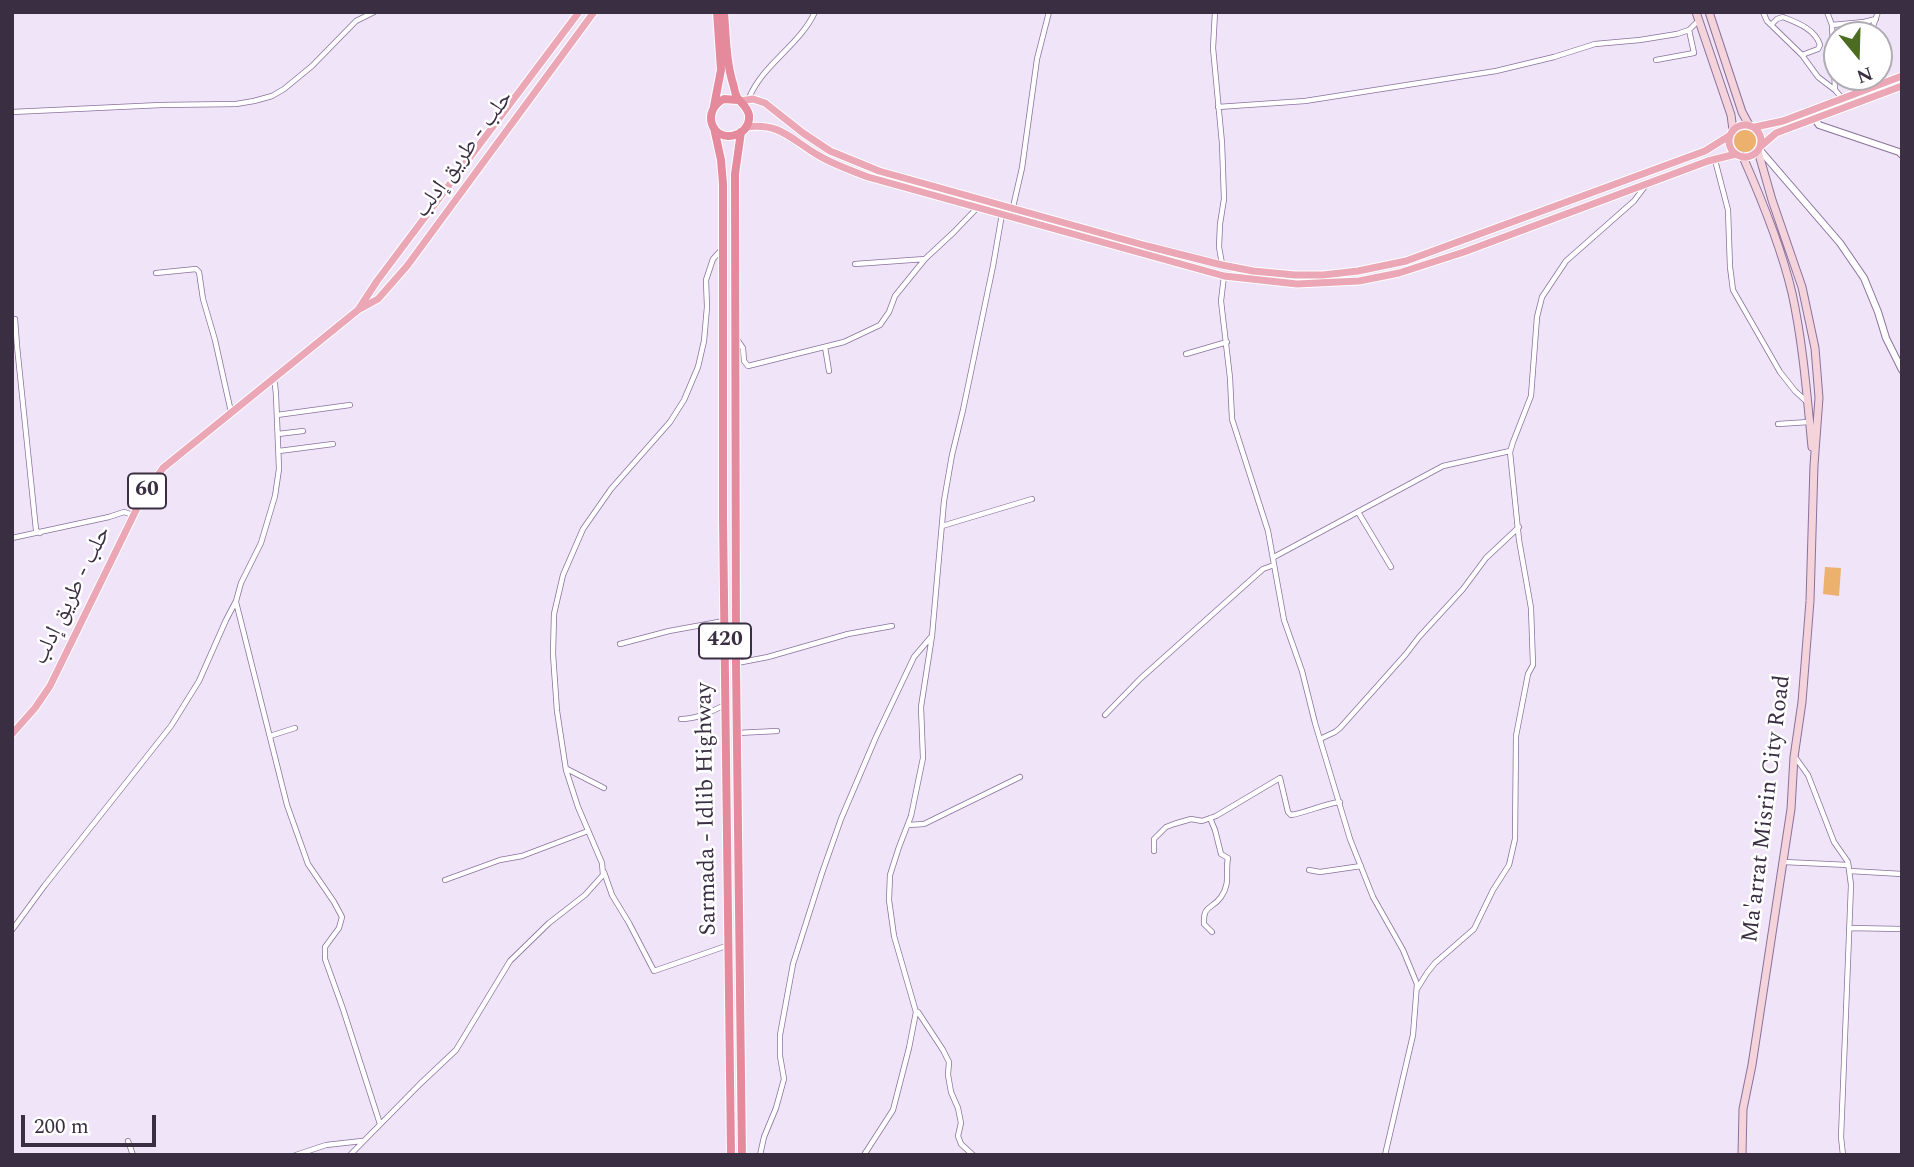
<!DOCTYPE html>
<html>
<head>
<meta charset="utf-8">
<style>
	body { margin:0 }
	#map { position:relative; width:1914px; height:1167px; overflow:hidden; background:#efe4f8; font-family:Spectral,serif }
	canvas { display:block }
	.frame { position:absolute; inset:0; border:14px solid #3a2f42; pointer-events:none }
	.north { position:absolute; left:1823px; top:21px; width:70px; height:70px; box-sizing:border-box; background:#fff; border:2px solid #b0acb3; border-radius:50%; rotate:161deg; font-size:19px; font-weight:700; line-height:28px; text-align:center; color:#3a2f42 }
	.north::after { content:''; display:block; margin:auto; width:24px; height:32px; background:#4c6c22; clip-path:polygon(50% 0,100% 100%,50% 72%,0 100%) }
	.scale { position:absolute; left:21px; top:1115px; width:135px; height:32px; box-sizing:border-box; border:4px solid #3a2f42; border-top:0; padding-left:9px; font-size:21px; line-height:24px; white-space:nowrap; color:#3a2f42; -webkit-text-stroke:5px #fff; paint-order:stroke }
</style>
</head>
<body>
<div id="map">
<canvas width="1914" height="1167"></canvas>
<div class="frame"></div>
<div class="north">N</div>
<div class="scale">200 m</div>
</div>
<script>
const context = document.querySelector('canvas').getContext('2d');
context.lineJoin = 'round';
function fill(path, color) { context.fillStyle = color; context.fill(path, 'evenodd'); }
function trace(path, color, width, dash) { context.strokeStyle = color; context.lineWidth = width; context.lineCap = dash ? 'butt' : 'round'; context.setLineDash(dash || []); context.stroke(path); }
function drawText(font, color, halo, rows, align = 'center') {
  context.font = font + ' Spectral,"Noto Naskh Arabic",serif'; context.lineWidth = 5; context.setLineDash([]); context.textBaseline = 'middle'; context.strokeStyle = halo; context.fillStyle = color; for (const [text, x, y, turn = 0] of rows) {
    context.save(); context.translate(x, y); context.rotate((+turn || 0) * Math.PI / 180); context.textAlign = isNaN(turn) ? turn : align; if (halo) context.strokeText(text, 0, 0); context.fillText(text, 0, 0); context.restore();
  }
}
fill(new Path2D(`
	M1734 141a11 11 0 1 1 22 0a11 11 0 1 1-22 0Z
	M1825,567L1841,568L1839,596L1823,594Z`), '#ebb16d');
const minor = new Path2D(`
	M1215,12L1213,48L1222,143L1224,199L1220,224L1219,247L1222,264
	M1763,12L1767,21L1802,55L1818,77L1835,90L1842,98
	M1827,12L1832,25L1835,89
	M1852,23L1854,35
	M1771,25L1777,19L1783,17C1798,23 1815,29 1820,45L1818,49L1802,55
	M1832,25L1864,22L1876,19
	M1870,35L1878,12
	M1656,60L1694,53L1689,30
	M1836,76L1840,81L1863,77
	M749,98C763,64 799,46 815,12
	M1218,107L1305,101L1496,71L1554,57L1595,44L1640,40L1677,34L1689,30L1699,20
	M12,112L161,105L236,104L254,101L272,96L284,89L312,66L356,21L374,12
	M1715,160L1728,210L1730,267L1733,290L1780,372L1795,391L1806,401
	M1013,207L1022,168L1037,59L1049,12
	M855,264L925,259L954,232L977,208
	M156,273L196,269L199,272L203,299L215,340L231,412
	M1224,276L1221,301L1230,378L1232,419L1268,531L1284,620L1302,671L1315,723L1350,839L1373,897L1403,950L1417,984L1413,1035L1385,1155
	M15,319L17,346L36,530L40,533
	M736,338L743,348L744,361L748,366L844,342L880,325L889,312L895,296L925,259
	M825,347L829,371
	M1186,354L1227,342
	M277,415L350,405
	M1778,424L1809,422
	M278,434L303,431
	M279,451L333,444
	M1358,512L1391,567
	M942,526L1032,499
	M12,538L109,517L124,512L133,515
	M1274,557L1443,466L1510,451
	M236,602L287,805L308,864L334,902L342,917L339,928L325,947V959L343,1009L380,1124
	M620,644L669,631L724,621
	M737,663L768,657L848,634L892,626
	M1105,715L1140,679L1263,569L1274,565
	M681,719C697,719 710,712 725,705
	M737,733L777,731
	M270,736L295,728
	M1320,739L1335,732L1340,728L1406,654L1419,637L1463,589L1486,558L1519,527
	M1795,757L1808,775L1834,842L1848,862L1851,885L1841,1137L1843,1155
	M567,769L604,788
	M1210,818L1215,830L1221,854L1228,858C1225,872 1231,883 1221,897C1212,910 1203,904 1204,924L1212,932
	M908,825L924,824L1020,777
	M1154,851V839L1166,827L1174,824L1191,819L1202,821L1216,816L1280,778L1288,812L1291,815C1308,812 1323,804 1340,802
	M1784,862L1848,865
	M1309,870L1320,872L1361,866
	M1850,871L1902,874
	M604,872L612,895L629,923L654,971L729,945
	M445,880L500,860L522,856L588,831
	M1849,928L1902,929
	M12,930L45,885L171,726L199,681L226,620L236,601L241,583L261,543L275,496L279,469L276,395L275,384L273,380
	M1417,989L1427,973L1435,963L1474,929L1493,890L1509,865L1515,839L1516,736L1528,674L1533,665L1531,608L1519,540L1510,452L1513,442L1531,396L1537,317L1542,297L1566,261L1634,201L1646,185
	M916,1012H918L943,1050L949,1062L948,1075L951,1092L958,1108L961,1123L958,1136L961,1144L973,1155
	M128,1141L133,1155
	M296,1155L326,1145L362,1141
	M350,1155L420,1084L456,1050L510,961L549,923L585,895L603,875L602,863L578,807L566,770L557,711L553,654L554,614L563,575L583,529L611,489L670,422L684,400L698,367L704,341L707,307L706,280L713,259L723,248
	M760,1155L764,1137L776,1108L784,1079L780,1056V1035L793,964L822,873L841,819L876,737L914,657L931,637
	M864,1155L893,1110L909,1048L916,1012L894,936L889,900L890,875L899,847L911,816L923,758L921,707L932,636L944,501L952,455L963,410L993,266L1002,214`);
const tertiary = new Path2D(`
	M1810,111L1819,125L1899,152L1902,155
	M1759,149L1840,243L1864,278L1878,312L1886,338L1902,370`);
const secondary = new Path2D(`
	M1696,12L1731,115L1733,130
	M1709,12L1742,112L1749,125
	M1743,157C1762,200 1781,246 1792,293C1803,343 1807,396 1812,447
	M1742,1155L1743,1109L1752,1065L1791,809L1794,757L1802,702L1810,601L1814,465L1819,398L1815,348L1802,287L1772,200L1758,151`);
const primary = new Path2D(`
	M740,101L753,99L765,103L803,133L830,151L879,171L1147,246L1222,265L1253,271L1295,275H1323L1358,271L1406,261L1705,151L1729,136
	M1729 141a16 16 0 1 1 32 0a16 16 0 1 1-32 0Z
	M746,127C779,122 791,139 816,154C832,164 850,170 868,177L1224,276L1297,284L1359,281L1399,273L1464,252L1708,161L1736,154
	M1755,127L1783,121L1902,76
	M1761,146L1776,133L1902,86
	M358,310L377,281L579,12
	M12,734L35,708L50,686L142,498L163,468L358,310L378,299L407,266L594,12`);
const trunk = new Path2D(`
	M724,12C726,37 726,63 734,87C734,88 736,96 737,97C741,104 747,106 749,115C750,124 744,133 735,135C711,142 701,110 724,99L738,100
	M714,106L721,70L717,12
	M714,128L721,160L723,184V518L731,1155
	M741,132L735,174L736,663L742,1155`);
trace(minor, '#8a719d', 6);
trace(tertiary, '#8a719d', 8);
trace(secondary, '#8a719d', 9);
trace(primary, '#fff', 9);
trace(trunk, '#fff', 10);
trace(minor, '#fff', 4.5);
trace(tertiary, '#fff', 6);
trace(secondary, '#f5d3da', 7);
trace(primary, '#eba7b5', 7);
trace(trunk, '#e48a9c', 8);
for (const [x, y, w] of [
	[147,491,38],
	[725,641,52]
]) { const box = new Path2D(); box.roundRect(x - w / 2, y - 17.5, w, 35, 5); context.fillStyle = '#fff'; context.fill(box); trace(box, '#3a2f42', 2); }
drawText('bold 21px', '#3a2f42', null, [
	["60",147,491],
	["420",725,641]
]);
drawText('23px', '#3a2f42', '#fff', [
	["حلب - طريق إدلب",465,155,-54],
	["حلب - طريق إدلب",73,596,-64],
	["Sarmada - Idlib Highway",708,809,-91],
	["Ma'arrat Misrin City Road",1768,809,-83]
]);
</script>
</body>
</html>
